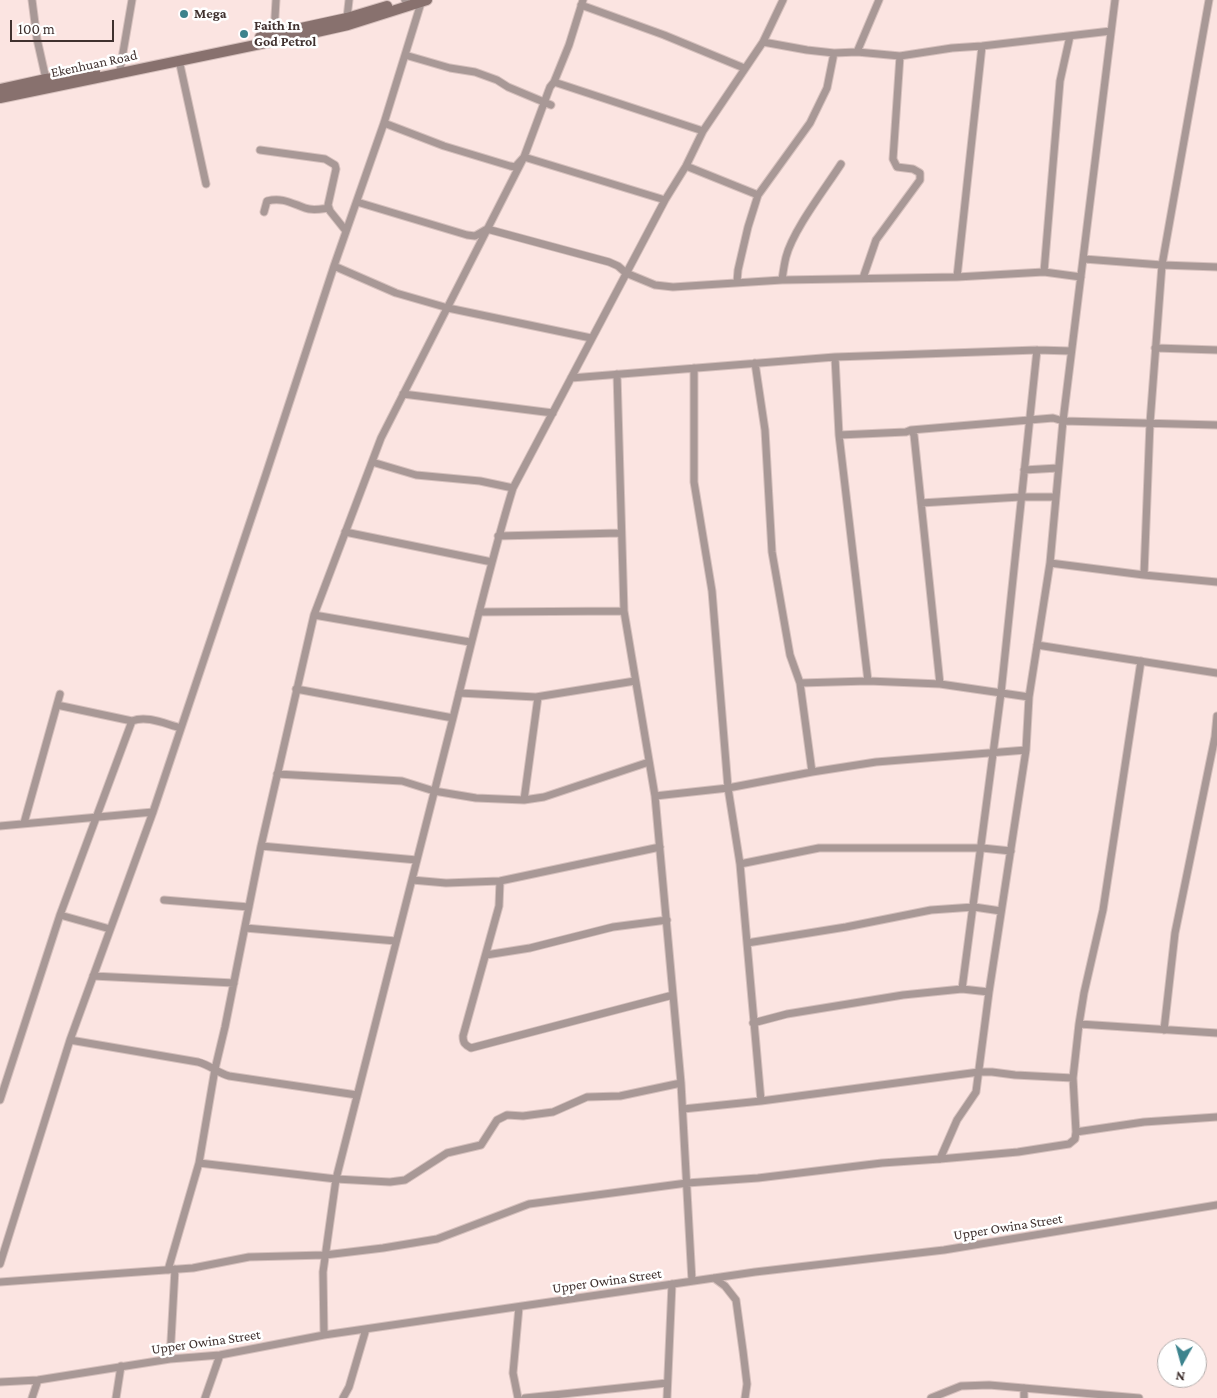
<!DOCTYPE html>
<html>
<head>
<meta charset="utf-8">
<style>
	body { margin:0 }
	#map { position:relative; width:1217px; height:1398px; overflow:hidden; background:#fbe4e1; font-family:"Crimson Pro",serif }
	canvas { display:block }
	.north { position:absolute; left:1157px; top:1338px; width:50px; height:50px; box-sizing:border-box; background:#fff; border:1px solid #b3adac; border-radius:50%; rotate:187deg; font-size:14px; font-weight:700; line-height:20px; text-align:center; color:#40312f }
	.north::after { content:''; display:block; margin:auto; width:18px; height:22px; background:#3c838d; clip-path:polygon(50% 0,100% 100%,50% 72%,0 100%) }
	.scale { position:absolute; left:10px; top:20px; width:104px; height:22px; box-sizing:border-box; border:2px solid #40312f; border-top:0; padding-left:6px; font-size:15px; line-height:18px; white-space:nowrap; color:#40312f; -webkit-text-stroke:4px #fff; paint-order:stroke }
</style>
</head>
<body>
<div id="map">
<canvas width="1217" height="1398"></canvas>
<div class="north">N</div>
<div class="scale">100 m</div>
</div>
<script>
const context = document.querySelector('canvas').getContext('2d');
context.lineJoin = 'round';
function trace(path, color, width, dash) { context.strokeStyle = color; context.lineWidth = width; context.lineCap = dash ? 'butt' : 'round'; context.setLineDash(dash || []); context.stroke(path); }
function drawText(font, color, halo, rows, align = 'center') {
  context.font = font + ' "Crimson Pro",serif'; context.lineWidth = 5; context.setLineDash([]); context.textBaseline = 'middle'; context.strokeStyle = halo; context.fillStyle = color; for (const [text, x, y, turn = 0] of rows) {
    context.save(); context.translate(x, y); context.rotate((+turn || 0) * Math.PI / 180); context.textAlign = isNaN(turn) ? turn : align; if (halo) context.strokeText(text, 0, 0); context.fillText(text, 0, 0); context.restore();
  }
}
const street = new Path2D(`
	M32,0L37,39L46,79
	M405,0L406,1
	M581,5L664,35L744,68
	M347,18L349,0
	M274,34L276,0
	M763,42L807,50L834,53L857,52L900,56L952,48L982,46L1111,31
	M857,52L879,0
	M405,55L450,68L475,72L497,80L508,87L551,105
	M179,60L206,184
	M120,70L132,0
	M554,82L703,131
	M384,123L444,146L510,166L515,167L524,157L665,200
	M260,150L325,159L335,165L336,169L328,205L330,211L346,231
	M686,166L758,195
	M357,202L467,235L475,236L487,229L609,262L618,266L626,273L655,285L673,287L782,280L957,277L1044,272L1081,277
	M264,212L267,201C282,197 291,203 305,208C312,211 321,209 329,208
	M1084,259L1162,265L1217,267
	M334,266L396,293L448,308L591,338
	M1044,272L1060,81L1070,36
	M957,277L982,46
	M863,278L876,240L920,180V173L913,169L897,167L893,159L900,56
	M782,280C783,273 784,265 786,257C793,230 825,189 841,164
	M737,282L738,270L748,227L758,195L810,123L827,88L834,53
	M1155,348L1217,350
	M835,357L839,435L868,681
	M755,363L765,430L772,552L790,655L800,683L812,772
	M694,368V482L712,591L728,788L740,864L761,1101
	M617,374L624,611L655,796L681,1083L692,1281
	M571,378L835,357L1037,350L1071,351
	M403,394L553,413
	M911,430L1053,418L1063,421L1217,425
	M839,435L906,432L911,430L914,435L940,684
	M372,462L416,475L480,481L513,488
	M1024,470L1058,468
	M921,503L1020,497H1056
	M345,532L492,562
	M498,536L620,533
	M1050,563L1144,575L1217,582
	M1144,575L1150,423L1162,265L1209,0
	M479,612L624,611
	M314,615L470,642
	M1037,645L1217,673
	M800,683L868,681L940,684L1029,697
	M296,689L453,718
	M459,693L536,697L635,681
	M57,705L132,721
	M277,774L402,781L434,791L476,798L524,800L544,797L649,762
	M655,796L728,788L812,772L876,762L1026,750
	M524,800L538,697
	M24,823L60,694
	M0,826L153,812
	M261,846L417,860
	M740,864L819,848H982L1011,851
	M412,880L446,883L500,881L660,847
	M500,881L499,906L463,1036C463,1043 465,1045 471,1048L673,995
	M164,900L249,907
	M60,915L132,721C147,715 165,724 181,728
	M245,928L396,941
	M747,943L846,927L931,910L974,907L1001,911
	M486,955L530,948L613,927L667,920
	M93,976L234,983
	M962,989L1001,693L1037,350
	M753,1023L787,1014L903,995L962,989L989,992
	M1079,1024L1217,1033
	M1164,1030L1175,933L1215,737L1217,716
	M70,1040L198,1062C210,1065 218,1073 229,1076L357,1095
	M0,1100L60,915L110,929
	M683,1109L761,1101L979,1072H992L1015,1075L1073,1078
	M1076,1132L1073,1078L1079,1024L1084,993L1103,910L1141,661
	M940,1159L957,1120L976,1092L989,992L1026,750L1029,697L1050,563L1063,421L1115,0
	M199,1163L336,1179L390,1182L405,1180L447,1153L481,1145L497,1120L507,1115L523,1116L553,1112L587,1097L620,1096L681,1083
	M0,1264L70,1040L153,812L266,474L334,266L384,123L421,3
	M168,1270L199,1163L215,1069L225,1027L261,846L314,615L381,438L524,157L550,87L554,82L569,45L583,0
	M714,1278L725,1286L736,1300L743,1351L747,1384L745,1398
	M0,1282L193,1268L249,1257L325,1255L383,1248L437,1239L529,1204L687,1183L758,1178L882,1163L940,1159L1018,1152L1069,1144L1075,1139L1076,1132L1144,1122L1217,1117
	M324,1335L323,1272L336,1179L453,718C472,641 490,563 513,488L665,200L686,166L703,131L763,42L783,0
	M170,1359L175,1269
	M0,1382L38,1380L170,1359L220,1355L324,1335L755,1272L944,1250L1217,1205
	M32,1398L38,1380
	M116,1398L121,1366
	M205,1398L220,1355
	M343,1398L349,1387L366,1329
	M518,1398L513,1373L519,1307
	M525,1398L667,1383
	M667,1398L672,1284
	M931,1398L961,1386L989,1385L1139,1398
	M1024,1398V1388`);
const secondary = new Path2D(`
	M260,37L347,18L387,6
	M0,89L46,79L95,72
	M0,98L299,36L348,25L427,0`);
trace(street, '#d6c0bd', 9);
trace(secondary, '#d6c0bd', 12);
trace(street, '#a89896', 7);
trace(secondary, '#88716e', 10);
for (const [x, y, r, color] of [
	[184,14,5,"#3c838d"],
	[244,34,5,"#3c838d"]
]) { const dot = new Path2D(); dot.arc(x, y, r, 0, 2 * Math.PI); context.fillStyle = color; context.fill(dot); trace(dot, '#fff', 2); }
drawText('bold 14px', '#40312f', '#fff', [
	["Mega",194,14],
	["Faith In",254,26],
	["God Petrol",254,42]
], 'left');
drawText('14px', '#40312f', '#fff', [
	["Ekenhuan Road",94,64,-12],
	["Upper Owina Street",1008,1227,-9],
	["Upper Owina Street",607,1281,-8],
	["Upper Owina Street",206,1342,-8]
]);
</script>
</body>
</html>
